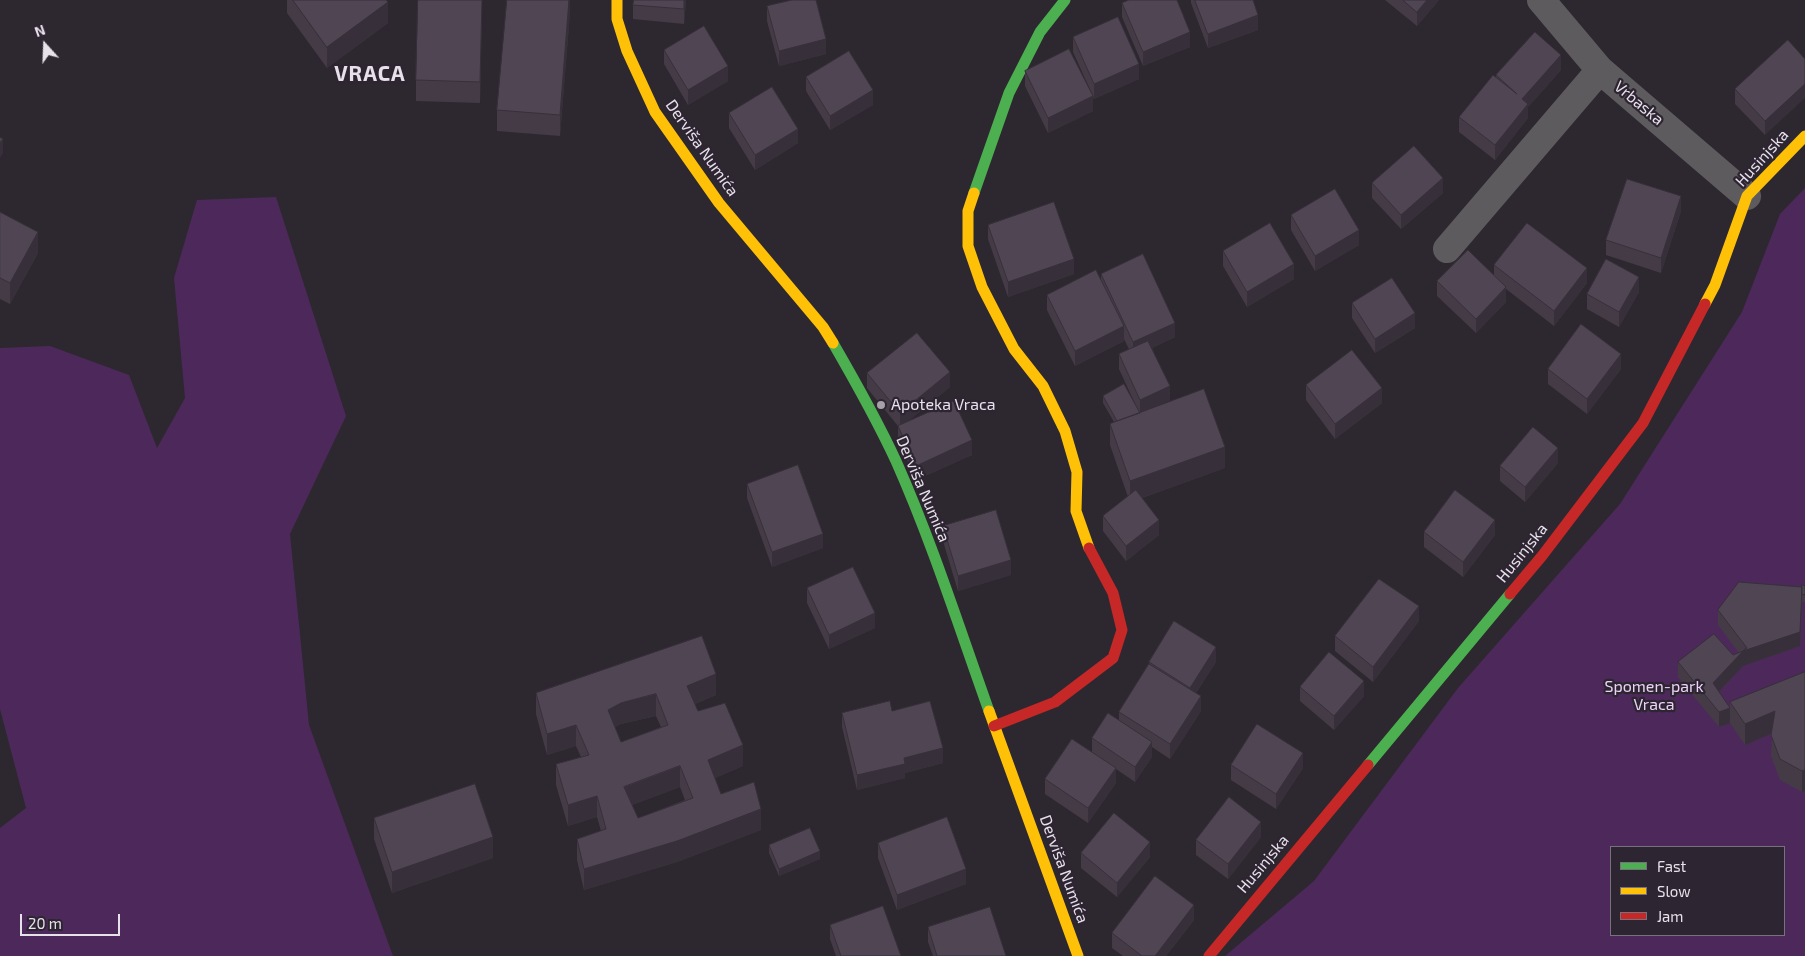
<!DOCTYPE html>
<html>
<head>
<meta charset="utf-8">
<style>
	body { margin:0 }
	#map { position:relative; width:1805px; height:956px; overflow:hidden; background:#2d282f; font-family:"Exo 2",sans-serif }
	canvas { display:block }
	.legend { position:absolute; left:1610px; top:846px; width:175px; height:90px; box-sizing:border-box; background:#2e2532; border:1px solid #78707c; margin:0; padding:6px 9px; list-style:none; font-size:15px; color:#e7e1ea }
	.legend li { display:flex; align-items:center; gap:10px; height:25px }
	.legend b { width:25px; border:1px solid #78707c }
	.north { position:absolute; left:20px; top:20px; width:50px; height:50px; -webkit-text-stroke:4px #2e2532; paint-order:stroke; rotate:340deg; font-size:14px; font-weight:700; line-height:20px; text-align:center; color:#e7e1ea }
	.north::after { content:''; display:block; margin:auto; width:18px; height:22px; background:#e7e1ea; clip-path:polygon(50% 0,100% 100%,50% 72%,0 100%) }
	.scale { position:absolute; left:20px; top:914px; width:100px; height:22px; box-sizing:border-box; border:2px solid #e7e1ea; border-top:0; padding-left:6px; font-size:15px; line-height:18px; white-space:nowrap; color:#e7e1ea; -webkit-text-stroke:4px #2e2532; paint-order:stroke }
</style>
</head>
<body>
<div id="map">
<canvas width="1805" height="956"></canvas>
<ul class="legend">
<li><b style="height:6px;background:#4caf50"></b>Fast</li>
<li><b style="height:6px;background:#ffc107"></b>Slow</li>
<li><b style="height:6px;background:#c62828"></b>Jam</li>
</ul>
<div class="north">N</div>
<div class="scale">20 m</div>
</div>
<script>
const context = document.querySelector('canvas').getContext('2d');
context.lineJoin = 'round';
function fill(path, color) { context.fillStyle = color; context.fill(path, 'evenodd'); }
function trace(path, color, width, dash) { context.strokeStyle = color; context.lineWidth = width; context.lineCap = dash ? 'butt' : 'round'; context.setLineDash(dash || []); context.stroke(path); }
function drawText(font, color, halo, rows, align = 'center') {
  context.font = font + ' "Exo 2",sans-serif'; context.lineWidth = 4.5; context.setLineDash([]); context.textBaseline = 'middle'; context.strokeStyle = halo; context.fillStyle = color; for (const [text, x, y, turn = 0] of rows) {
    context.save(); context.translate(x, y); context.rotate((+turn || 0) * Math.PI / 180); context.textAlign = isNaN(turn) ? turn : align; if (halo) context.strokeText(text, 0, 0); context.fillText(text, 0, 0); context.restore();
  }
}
fill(new Path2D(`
	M1805,188V956H1225L1314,881L1458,688L1620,504L1742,312L1780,214ZM1611,847H1784V935H1611Z
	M276,197L346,416L290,534L309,725L393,956H0V828L26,808L0,709V348L50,346L129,375L157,448L185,398L174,278L197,200Z`), '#4c295a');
trace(new Path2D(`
	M1541,0L1600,70L1747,196
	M1447,249L1600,70`), '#5e5b5f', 28);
trace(new Path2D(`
	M974,193L1009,93L1040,32L1065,0
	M833,343C855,381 877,420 896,461C932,542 959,627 989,711
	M1368,765L1510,594`), '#4caf50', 11);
trace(new Path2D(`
	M617,0V19L627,51L655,112L719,203L823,327L833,343
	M974,193L968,211V246L982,287L1014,349L1043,386L1065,431L1077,472L1076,511L1089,548
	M1705,304L1715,285L1747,196L1805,136
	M989,711L1078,956`), '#ffc107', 11);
trace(new Path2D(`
	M1510,594L1542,556L1643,423L1705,304
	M994,726L1055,702L1113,658L1122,630L1113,593L1089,548
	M1209,956L1368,765`), '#c62828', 11);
fill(new Path2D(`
	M287,0H386L388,23L327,68L287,13Z
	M482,0L480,103L416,101V80Z
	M570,0V12L560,136L497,131V110Z
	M686,0L684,24L633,19V5Z
	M1191,0H1253L1258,30L1208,48L1191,3Z
	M1385,0H1439L1417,26Z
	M1122,3L1190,47L1143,66L1122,17Z
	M767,6L826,54L779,66L767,21Z
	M1073,37L1139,79L1094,99L1093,96V111L1048,133L1025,86V71L1093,96L1073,52Z
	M1788,40L1765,135L1735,104V89Z
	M664,50L728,81L688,105L664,64Z
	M1561,70L1528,107V118L1495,160L1459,132V117L1496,78V75Z
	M806,77L873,105L830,130L806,91Z
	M729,113L798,143L755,170L729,128Z
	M1372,183L1443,193L1401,229L1372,198Z
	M1681,211L1661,273L1606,255V240Z
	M0,212L38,253L10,304L0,299Z
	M1291,215L1359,245L1315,271L1291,230Z
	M988,225L1074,274L1008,297L988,239Z
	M1223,251L1294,279L1247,307L1223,266Z
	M1494,265L1587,283L1554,326L1506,289V302L1476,333L1437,296V281L1494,275Z
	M1101,274L1175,337L1152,348L1170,400L1158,406L1225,468L1142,498L1159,535L1126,561L1103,531V516L1128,497L1110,445V424L1114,422L1103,403V396L1137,408L1119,369V354L1129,349L1124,339V341L1075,366L1047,310V295L1101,280Z
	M1639,292L1619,327L1587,309V294Z
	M1352,303L1415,328L1375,353L1352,318Z
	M1548,369H1621L1587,414L1548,384Z
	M867,373L950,387L908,421L972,455L916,480L898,440V426L867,388Z
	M1306,385L1382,403L1335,439L1306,400Z
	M1558,463L1525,502L1500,481V466Z
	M747,484L823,548L772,567L747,498Z
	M943,526L1011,575L958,591L943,541Z
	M1424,532L1495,535L1463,577L1424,547Z
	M1805,586V602H1802L1800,646L1743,666V657V666L1719,692L1730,708V702L1805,672V791L1802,792L1780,780L1771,756L1772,733L1745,745L1730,723L1719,727L1678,677V662L1733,655L1739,653L1718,625V610Z
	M807,588L875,628L829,649L807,603Z
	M1419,621L1373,682L1335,651V636Z
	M1149,662H1216L1196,693L1201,711L1170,759L1152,747V757L1135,782L1116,769V783L1088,823L1045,794V779L1092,752V738L1119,720V712L1149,664Z
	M1300,687L1364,696L1334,730L1300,701Z
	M536,693L716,695L695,704L698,711L743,766L715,778L721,794L761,830L677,862L584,890L577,860V839L601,831L597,817L568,826L556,785V764L581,757L576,746L547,755L536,714ZM656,716L661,727L621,742L615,727L621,724ZM680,787L685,800L638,818L632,805Z
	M892,711L943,763L905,773V778L857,790L842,727V713Z
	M1231,765L1303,768L1276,809L1231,780Z
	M374,818L493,858L392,893L374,839Z
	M1261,837L1228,879L1196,855V840Z
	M878,843L966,884L897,910L878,858Z
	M769,845L820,859L779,876L769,853Z
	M1081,853L1150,857L1117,897L1081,868Z
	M1194,920L1166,956H1123L1112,948V933Z
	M830,925L901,956H836L830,939Z
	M928,927L1006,956H933L928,942Z`), '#443b47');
fill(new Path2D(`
	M482,0L480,103V82Z
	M569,0H570V12L560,136V115Z
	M684,0H686L684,24Z
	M1427,0H1439L1417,26V12Z
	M388,2V23L327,68V47Z
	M1258,15V30L1208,48V34Z
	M1190,32V47L1143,66V52Z
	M826,39V54L779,66V51Z
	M1561,55V70L1528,107V118L1495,160V145L1522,99Z
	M1139,64V79L1094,99V84Z
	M728,66V81L688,105V90Z
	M1805,84V98L1765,135V121Z
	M873,90V105L830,130V116Z
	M1093,96V111L1048,133V118Z
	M798,129V143L755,170V155Z
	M3,139V153L0,158V143Z
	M1443,178V193L1401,229V215Z
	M1681,196V211L1661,273V258Z
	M1359,230V245L1315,271V256Z
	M38,232V253L10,304V283Z
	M1074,259V274L1008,297V282Z
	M1294,264V279L1247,307V292Z
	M1587,268V283L1554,326V311Z
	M1639,277V292L1619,327V312Z
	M1506,287V302L1476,333V319Z
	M1415,313V328L1375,353V339Z
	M1175,323V337L1133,357V342Z
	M1124,326V341L1075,366V351Z
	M1621,354V369L1587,414V399Z
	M950,372V387L900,428V413Z
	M1170,386V400L1140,415V400Z
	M1382,388V403L1335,439V424Z
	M972,440V455L916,480V466Z
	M1225,447V468L1130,502V481Z
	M1558,448V463L1525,502V487Z
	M1159,520V535L1126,561V546Z
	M1495,520V535L1463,577V562Z
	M823,534V548L772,567V552Z
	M1011,560V575L958,591V576Z
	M1802,587L1800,646L1743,666V651Z
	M1419,606V621L1373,682V667Z
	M875,613V628L829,649V635Z
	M1216,647V662L1190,702V688Z
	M1743,651V666L1713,698V683Z
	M716,674V695L687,707V686Z
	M1364,681V696L1334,730V716Z
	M656,694V716L621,724L608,731V710L621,703Z
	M1201,696V711L1170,759V744Z
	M1730,708V723L1719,727V712Z
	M1775,711V732L1745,745V724Z
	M576,725V746L547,755V734Z
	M1152,742V757L1135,782V767Z
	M743,745V766L708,781V760Z
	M943,748V763L905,773V778L857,790V775L904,758Z
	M1303,753V768L1276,809V794Z
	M680,766V787L624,808V787Z
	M1116,768V783L1088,823V808Z
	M1805,770V791L1802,792V771Z
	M597,796V817L568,826V805Z
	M761,809V830L677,862L584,890V869Z
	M1261,822V837L1228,879V864Z
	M493,837V858L392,893V872Z
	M1150,842V857L1117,897V883Z
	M820,851V859L779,876V869Z
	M966,869V884L897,910V895Z
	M1194,905V920L1166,956H1155Z`), '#37303a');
const building = new Path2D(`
	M293,0H386L388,2L327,47Z
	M418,0H482L480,82L416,80Z
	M507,0H569L560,115L497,110Z
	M634,0H684V9L633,5Z
	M792,0H816L826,39L779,51L767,6Z
	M1129,0H1177L1190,32L1143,52L1122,3Z
	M1195,0H1253L1258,15L1208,34Z
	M1403,0H1427L1417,12Z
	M1118,17L1139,64L1094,84L1073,37Z
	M704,26L728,66L688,90L664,50Z
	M1535,32L1561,55L1522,99L1528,104L1495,145L1459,117L1493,75L1517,94L1496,75Z
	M1788,40L1805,59V84L1765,121L1735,89Z
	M1069,49L1093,96L1048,118L1025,71Z
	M849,51L873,90L830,116L806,77Z
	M772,87L798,129L755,155L729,113Z
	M0,137L3,139L0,143Z
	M1414,146L1443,178L1401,215L1372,183Z
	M1627,179L1681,196L1661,258L1606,240Z
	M1335,189L1359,230L1315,256L1291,215Z
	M1054,202L1074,259L1008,282L988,225Z
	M0,212L38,232L10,283L0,278Z
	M1270,223L1294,264L1247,292L1223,251Z
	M1527,223L1587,268L1554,311L1494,265Z
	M1468,250L1506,287L1476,319L1437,281Z
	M1143,254L1175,323L1133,342L1101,274Z
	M1606,259L1639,277L1619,312L1587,294Z
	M1096,270L1124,326L1075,351L1047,295Z
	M1392,278L1415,313L1375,339L1352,303Z
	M1581,324L1621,354L1587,399L1548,369Z
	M917,333L950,372L900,413L867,373Z
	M1148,341L1170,386L1140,400L1119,354Z
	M1352,350L1382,388L1335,424L1306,385Z
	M1124,384L1140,413L1117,421L1103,396Z
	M1204,389L1225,447L1130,481L1110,424Z
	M954,401L972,440L916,466L898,426Z
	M1533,427L1558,448L1525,487L1500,466Z
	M798,465L823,534L772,552L747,484Z
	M1136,490L1159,520L1126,546L1103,516Z
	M1455,490L1495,520L1463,562L1424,532Z
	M996,510L1011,560L958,576L943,526Z
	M853,567L875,613L829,635L807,588Z
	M1379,579L1419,606L1373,667L1335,636Z
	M1739,582L1802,587L1800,632L1743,651L1747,648L1718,610Z
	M1802,585L1805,586V595L1802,594Z
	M1174,621L1216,647L1190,688L1149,662Z
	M1714,634L1733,655L1743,651L1713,683L1730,708L1719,712L1678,662Z
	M702,636L716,674L687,686L698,711L725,703L743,745L708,760L721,794L754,782L761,809L677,841L584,869L577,839L606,829L597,796L568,805L556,764L589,755L576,725L547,734L536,693ZM656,694L668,725L621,742L608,710L621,703ZM680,766L693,798L638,818L624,787Z
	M1329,652L1364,681L1334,716L1300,687Z
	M1149,664L1201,696L1170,744L1119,712Z
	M1805,672V770L1802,771L1780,759L1771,735L1775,711L1745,724L1730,702Z
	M890,701L892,711L930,701L943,748L904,758L905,764L857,775L842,713Z
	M1108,713L1152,742L1135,767L1092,738Z
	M1257,724L1303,753L1276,794L1231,765Z
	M1072,739L1116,768L1088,808L1045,779Z
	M475,784L493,837L392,872L374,818Z
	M1229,797L1261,822L1228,864L1196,840Z
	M1114,813L1150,842L1117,883L1081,853Z
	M947,817L966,869L897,895L878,843Z
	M810,828L820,851L779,869L769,845Z
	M1155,876L1194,905L1155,956H1142L1112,933Z
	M883,906L901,956H841L830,925Z
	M990,907L1006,956H937L928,927Z`);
fill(building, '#4f4553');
trace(building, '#37303a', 1);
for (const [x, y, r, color] of [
	[881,405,5,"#a6a0a9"]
]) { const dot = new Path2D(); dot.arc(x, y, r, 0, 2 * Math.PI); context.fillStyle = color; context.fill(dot); trace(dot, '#2e2532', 2); }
drawText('16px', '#e7e1ea', '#2e2532', [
	["Vrbaska",1639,103,40],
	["Derviša Numića",702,148,55],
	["Husinjska",1762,158,-48],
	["Derviša Numića",923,489,67],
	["Husinjska",1522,553,-51],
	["Husinjska",1263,864,-50],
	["Derviša Numića",1064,869,70]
]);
drawText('16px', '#e7e1ea', '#2e2532', [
	["Apoteka Vraca",891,405]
], 'left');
drawText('16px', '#ebd3f6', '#2e2532', [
	["Spomen-park",1654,687],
	["Vraca",1654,705]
]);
context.letterSpacing = '1px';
drawText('bold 21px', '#e7e1ea', '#2e2532', [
	["VRACA",370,74]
]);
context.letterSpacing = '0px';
</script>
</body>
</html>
